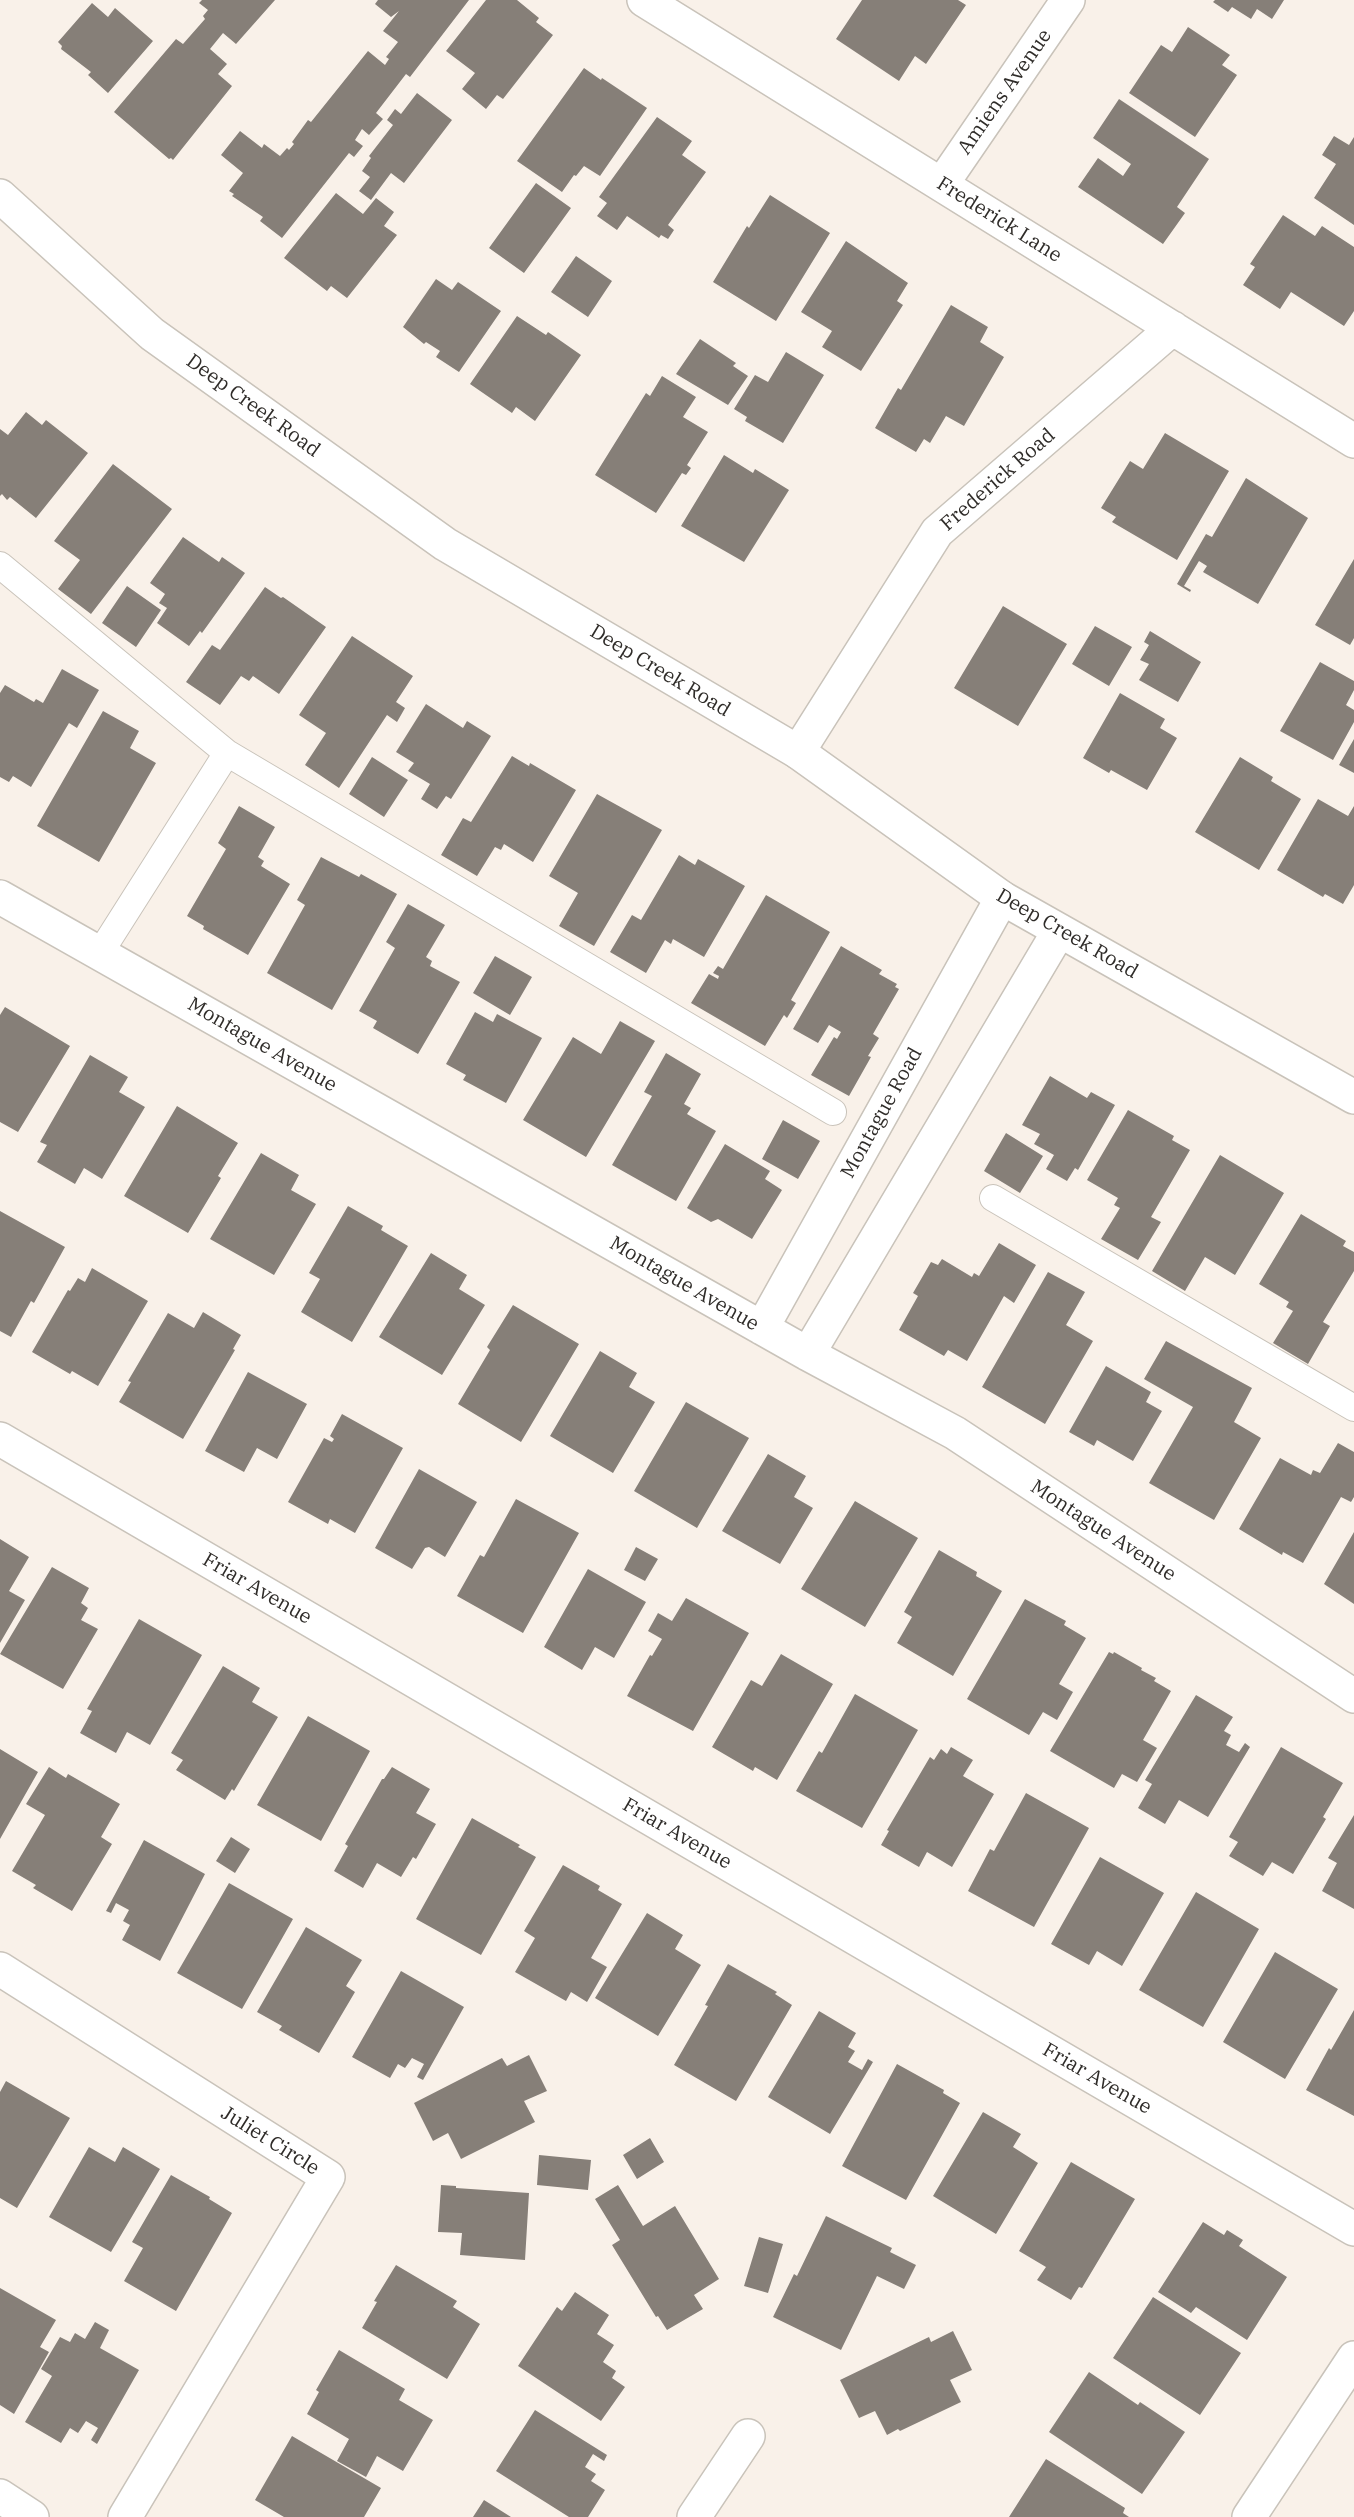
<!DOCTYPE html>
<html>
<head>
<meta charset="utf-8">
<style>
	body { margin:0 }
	canvas { display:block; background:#f9f1e9 }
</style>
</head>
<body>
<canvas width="1354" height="2517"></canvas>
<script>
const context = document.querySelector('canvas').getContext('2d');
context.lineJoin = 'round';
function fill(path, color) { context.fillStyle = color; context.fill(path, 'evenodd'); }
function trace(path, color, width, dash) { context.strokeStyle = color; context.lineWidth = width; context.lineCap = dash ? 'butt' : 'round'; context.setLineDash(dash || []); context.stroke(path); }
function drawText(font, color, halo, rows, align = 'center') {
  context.font = font + ' "IBM Plex Serif",serif'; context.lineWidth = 4.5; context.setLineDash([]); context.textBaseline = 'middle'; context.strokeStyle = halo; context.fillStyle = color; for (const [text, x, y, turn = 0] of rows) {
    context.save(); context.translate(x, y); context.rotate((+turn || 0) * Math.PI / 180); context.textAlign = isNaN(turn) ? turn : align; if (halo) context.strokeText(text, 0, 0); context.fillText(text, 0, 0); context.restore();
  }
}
fill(new Path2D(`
	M202,0H275L236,44L223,33L210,49L227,64L218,74L232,86L173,160L171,158L169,159L114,112L176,39L183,44L205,19L203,16L208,10L199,3Z
	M378,0H469L410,77L406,74L376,113L383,119L369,135L362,129L355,140L363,146L354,157L349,153L282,238L260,221L263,217L232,196L234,194L229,191L243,173L221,155L240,131L262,148L264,144L280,156L287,148L289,150L294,144L292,142L308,120L311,122L368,51L385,65L389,59L386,57L398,42L383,31L399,11L391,17L375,4Z
	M486,0H517L539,18L536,22L553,35L503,99L497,95L486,109L462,89L475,73L446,51Z
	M862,0H958L966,5L926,64L915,56L899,81L836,39Z
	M1215,0H1284L1272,19L1257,9L1251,19L1232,7L1228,12L1213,2Z
	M92,3L108,17L115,8L153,41L108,93L88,75L91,72L61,49L62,46L58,42Z
	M1188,27L1230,55L1222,65L1237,75L1195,137L1129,93L1161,45L1172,52Z
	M584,68L601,80L602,78L647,108L600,176L584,166L576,176L574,175L562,192L517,161Z
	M417,93L452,120L404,183L391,173L371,200L359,191L370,177L362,171L371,158L369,156L393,125L387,120L395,109L401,114Z
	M1119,99L1209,159L1177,207L1185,213L1163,244L1078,187L1098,158L1123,176L1131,164L1093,138Z
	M657,117L692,141L682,155L706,172L668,225L674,230L668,239L661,235L659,238L627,216L617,230L597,216L607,203L599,197Z
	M1334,136L1349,145L1354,137V225L1314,198L1336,164L1322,155Z
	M536,183L571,208L524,273L489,248Z
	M336,193L363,214L376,198L394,212L384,226L397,235L347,298L331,286L327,291L284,258Z
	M770,195L830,233L776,321L713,282L747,226L749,228Z
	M1283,215L1315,236L1322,226L1354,247V311L1344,326L1291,292L1280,309L1243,285L1255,267L1250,264Z
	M846,241L908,283L897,301L903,305L861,371L822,347L832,331L801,312Z
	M576,256L612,281L588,317L551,292Z
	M436,279L452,290L458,282L501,311L459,372L436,357L440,351L426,342L424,344L403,327Z
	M951,305L988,327L980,342L1004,357L964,426L946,416L930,443L924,439L916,452L875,428L898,388L901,390Z
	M517,316L546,335L548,332L581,355L535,421L516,407L512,413L470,384Z
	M700,339L736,363L733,366L748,376L728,405L676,374Z
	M786,352L824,375L783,443L745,421L747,417L734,409L755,375L768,382Z
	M662,376L696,397L683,417L708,432L687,465L691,468L686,475L682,473L656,513L595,475L646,393L650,396Z
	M26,412L42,425L46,420L88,453L36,518L10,497L7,500L2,494L0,496V429L8,435Z
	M1165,433L1229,471L1177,560L1112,522L1116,517L1101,508L1130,461L1143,469Z
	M724,455L753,473L755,469L789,490L744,562L681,526Z
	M113,464L172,509L91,614L58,589L80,560L54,541Z
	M1246,478L1308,518L1258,604L1203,572L1207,566L1199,561L1184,586L1191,590L1190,592L1177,584L1206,534L1212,537Z
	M183,537L219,562L222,557L245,573L202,633L200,631L189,646L157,623L167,608L159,603L165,594L150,583Z
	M1354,559V638L1350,645L1315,625Z
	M127,586L161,610L136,647L102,623Z
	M265,587L281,598L283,597L326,627L279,694L253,676L249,681L241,676L220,705L186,682L212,645L220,650Z
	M1003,606L1067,644L1018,726L954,688Z
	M1095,626L1132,647L1109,686L1072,664Z
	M1150,631L1201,662L1178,702L1139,680L1149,664L1140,660L1149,645L1144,642Z
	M352,636L413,676L396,702L405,708L397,722L387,715L339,788L305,765L326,733L299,715Z
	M1320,662L1354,681V690L1346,705L1354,710V722L1333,760L1280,731Z
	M62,669L99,690L77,728L69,723L31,787L13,776L9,782L0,777V693L5,685L34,702L36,699L43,703Z
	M1120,693L1165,719L1160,728L1177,738L1147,790L1111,770L1109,773L1083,758Z
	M426,704L463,728L467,721L491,736L451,799L446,796L437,809L421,799L430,784L408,771L414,763L396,752Z
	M103,711L139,731L130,748L156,763L99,862L37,826Z
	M1354,739V773L1339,765Z
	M512,756L529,766L530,763L576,790L533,862L504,844L501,850L495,847L477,876L441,855L463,818L471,822Z
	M372,757L408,780L384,817L349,794Z
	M1240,757L1273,777L1271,781L1301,799L1259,870L1195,832Z
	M597,794L662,830L594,946L559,926L578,893L549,876Z
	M1318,799L1348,816L1354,806V885L1343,904L1325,894L1323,897L1277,870Z
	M239,806L275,827L258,857L264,861L261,866L290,884L248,955L203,929L204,926L187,916L226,849L218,843Z
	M679,855L695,865L698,859L745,886L704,957L673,939L671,944L665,940L646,973L610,952L632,915L641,920Z
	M321,857L359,877L361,874L397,894L332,1010L267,973L305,905L297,900Z
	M766,895L830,932L791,1000L796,1003L787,1018L784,1015L765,1046L691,1003L709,974L718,979L719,976L713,973L718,966L723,969Z
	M408,904L445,925L426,957L432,961L430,966L460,982L418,1054L373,1028L377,1021L359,1011L395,948L386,942Z
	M841,946L882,970L879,974L897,984L895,987L899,989L873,1034L879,1038L868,1056L871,1057L849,1096L811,1075L834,1037L837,1039L841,1032L829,1025L818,1043L793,1029Z
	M495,956L532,977L510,1015L473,993Z
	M5,1007L70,1046L18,1132L0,1122V1015Z
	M475,1012L493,1022L497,1014L542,1038L506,1103L463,1080L466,1075L446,1064Z
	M620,1021L655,1041L586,1157L523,1120L573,1037L601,1054Z
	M666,1053L701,1074L684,1104L691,1108L687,1114L716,1131L676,1201L612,1165L652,1096L644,1092Z
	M90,1055L128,1077L119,1092L145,1107L102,1179L84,1168L75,1184L37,1162L47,1145L40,1142Z
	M1050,1076L1087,1098L1091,1092L1115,1105L1078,1170L1075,1168L1067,1181L1046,1169L1054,1155L1034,1144L1040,1134L1022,1125Z
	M177,1106L238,1143L218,1176L221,1178L188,1233L124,1196Z
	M1128,1110L1174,1136L1172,1140L1190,1150L1151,1217L1161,1222L1138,1260L1101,1239L1120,1208L1114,1205L1118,1198L1087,1180Z
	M783,1120L820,1141L798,1179L762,1159Z
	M1006,1133L1043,1156L1020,1193L984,1171Z
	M725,1144L770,1171L765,1179L782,1190L752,1239L718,1219L711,1222L687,1208Z
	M261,1153L299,1175L291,1190L316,1204L274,1275L210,1239Z
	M1220,1155L1284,1193L1235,1275L1205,1257L1185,1291L1152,1271Z
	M348,1206L383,1226L381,1230L408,1246L352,1342L301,1312L320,1279L309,1273Z
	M0,1211L65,1247L34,1303L31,1301L11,1337L0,1331Z
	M1301,1214L1346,1241L1343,1246L1354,1252V1271L1323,1322L1330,1326L1308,1364L1273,1343L1293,1311L1286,1307L1289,1302L1259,1284Z
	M999,1243L1036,1265L1014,1303L1004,1296L967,1361L948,1350L944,1356L899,1330L918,1296L913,1293L931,1262L938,1265L942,1259L972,1277L974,1273L979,1276Z
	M431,1253L467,1275L459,1289L485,1305L442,1375L379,1337Z
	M92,1268L148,1301L98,1386L72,1371L70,1374L32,1352L68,1290L70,1291L78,1278L85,1282Z
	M1048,1272L1085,1292L1066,1325L1093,1341L1045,1424L982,1387Z
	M513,1305L579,1344L521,1442L458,1404L490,1350L487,1347Z
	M203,1312L241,1335L233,1349L235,1350L183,1439L119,1402L131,1382L128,1381L168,1313L194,1328Z
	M1166,1341L1252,1388L1234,1422L1261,1438L1214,1520L1149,1483L1193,1407L1144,1379Z
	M600,1351L637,1373L629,1387L655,1402L613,1473L550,1436Z
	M1106,1366L1151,1392L1146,1402L1162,1411L1133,1461L1097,1440L1094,1446L1069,1432Z
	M248,1372L307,1404L277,1459L257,1448L244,1472L205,1451Z
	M686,1402L749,1438L697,1528L634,1491Z
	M342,1414L403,1448L355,1533L330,1519L328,1524L288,1502L324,1438L332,1442L334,1439L330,1436Z
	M1338,1443L1354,1452V1497L1351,1502L1341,1497L1303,1563L1283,1552L1282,1555L1239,1529L1280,1458L1311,1475L1313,1470L1320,1473Z
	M768,1454L806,1476L794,1497L813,1508L780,1564L722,1531Z
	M419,1469L477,1502L445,1557L429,1547L425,1548L412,1569L375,1548Z
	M516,1499L579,1533L523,1633L457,1596L480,1555L484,1557Z
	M855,1501L918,1538L865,1627L801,1589Z
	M1354,1532V1604L1324,1584Z
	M0,1539L29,1557L9,1591L25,1600L0,1643Z
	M636,1547L658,1559L645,1581L624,1570Z
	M939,1550L977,1572L976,1576L1002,1591L953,1676L897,1643L912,1617L904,1612Z
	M52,1567L89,1588L81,1603L88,1608L81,1620L98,1629L63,1689L0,1654Z
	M588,1569L646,1602L614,1658L595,1647L582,1670L544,1647Z
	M686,1598L749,1633L693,1731L627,1696L650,1655L652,1656L662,1639L648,1631L658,1613L672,1621Z
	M1025,1599L1066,1621L1064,1625L1086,1638L1059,1684L1073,1692L1057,1720L1043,1712L1029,1735L967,1699Z
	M139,1619L202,1655L150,1745L127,1732L116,1753L80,1733L92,1711L87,1709Z
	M1109,1652L1113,1654L1114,1652L1142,1668L1141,1670L1156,1678L1154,1681L1171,1691L1143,1740L1157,1748L1137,1782L1122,1774L1114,1788L1050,1751Z
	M781,1654L833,1684L777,1780L755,1767L753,1771L712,1747L751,1680L762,1686Z
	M223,1666L260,1688L252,1702L278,1717L234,1791L232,1789L225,1800L176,1770L183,1760L171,1753Z
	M855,1694L918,1730L862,1828L796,1791L819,1751L822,1753Z
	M1196,1695L1233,1717L1224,1731L1231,1735L1226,1745L1239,1752L1245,1743L1250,1747L1208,1817L1179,1800L1165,1824L1138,1808L1152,1784L1145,1780Z
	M308,1716L370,1751L321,1841L257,1805Z
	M951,1747L973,1760L963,1776L994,1794L952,1867L927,1852L919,1867L881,1845L889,1831L887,1830L930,1757L934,1760L941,1749L947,1754Z
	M1281,1747L1343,1783L1323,1817L1326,1819L1293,1874L1272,1862L1263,1876L1229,1856L1238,1842L1229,1837Z
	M0,1749L38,1772L0,1839Z
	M49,1767L66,1778L68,1774L120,1804L101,1837L112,1844L72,1911L33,1888L36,1885L12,1871L45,1815L26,1804Z
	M392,1767L430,1789L416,1813L436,1824L416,1859L413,1857L401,1877L377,1863L363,1888L334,1871L348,1846L345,1844L382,1779H384Z
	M1026,1793L1089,1828L1034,1927L968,1891L990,1849L994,1851Z
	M1354,1815V1909L1322,1891L1337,1863L1328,1858Z
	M472,1818L520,1845L518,1847L536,1857L481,1955L416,1919Z
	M231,1837L250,1849L235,1873L216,1861Z
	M144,1840L205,1874L160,1961L122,1940L130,1925L123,1921L129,1910L116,1903L111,1913L106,1911Z
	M1100,1857L1164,1893L1122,1966L1097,1951L1089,1965L1051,1944Z
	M563,1865L600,1886L598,1890L622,1904L591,1958L607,1967L587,2002L571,1992L566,2001L515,1972L535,1938L524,1931Z
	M229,1883L293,1919L242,2009L177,1973Z
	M1196,1892L1259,1929L1203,2027L1139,1990Z
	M647,1913L683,1935L675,1949L701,1965L658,2036L595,1998Z
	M306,1927L362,1960L346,1986L355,1992L319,2053L279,2030L282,2026L257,2012Z
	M1275,1952L1338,1989L1285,2079L1223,2042Z
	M728,1964L777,1992L775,1994L792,2005L736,2101L674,2065L708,2006L705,2005Z
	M401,1971L464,2007L423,2080L417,2077L424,2064L412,2058L405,2068L398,2064L390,2078L352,2057Z
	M1354,2010V2116L1306,2090L1329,2048L1331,2050Z
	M819,2011L856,2033L848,2047L855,2051L848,2062L862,2070L868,2059L873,2062L830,2134L768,2097Z
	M529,2055L547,2091L524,2101L535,2122L461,2159L448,2133L433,2141L414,2103L502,2058L507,2066Z
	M897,2064L944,2090L943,2093L960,2103L906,2200L842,2166Z
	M6,2081L70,2118L17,2208L0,2198V2092Z
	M983,2112L1021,2134L1013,2147L1038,2163L996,2234L933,2196Z
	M650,2138L664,2162L637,2179L623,2155Z
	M89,2147L115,2162L123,2147L160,2169L111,2252L49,2217Z
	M539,2155L591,2160L588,2190L537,2185Z
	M1071,2162L1135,2199L1082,2288L1079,2287L1071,2300L1037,2280L1046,2267L1019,2251Z
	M171,2175L210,2197L209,2199L232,2213L176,2311L124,2281L143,2248L132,2242Z
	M441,2185L456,2186V2188L529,2193L525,2260L460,2255L462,2233L438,2232Z
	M618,2185L643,2226L675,2206L719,2279L694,2295L703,2309L667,2330L658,2316L656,2317L612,2245L620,2240L595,2199Z
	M826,2216L892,2248L890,2252L916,2265L904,2289L877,2276L841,2350L773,2317L794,2274L797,2276Z
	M1203,2222L1224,2235L1227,2230L1243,2240L1239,2246L1287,2277L1247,2340L1196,2307L1191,2313L1158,2292Z
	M759,2237L783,2244L768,2293L744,2286Z
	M396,2265L457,2301L453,2307L480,2324L447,2379L362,2328L377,2302L374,2301Z
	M0,2288L56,2320L40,2347L49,2352L14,2414L0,2405Z
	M575,2292L609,2315L597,2334L614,2345L603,2362L616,2371L612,2378L625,2387L601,2421L518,2366L557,2307L562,2311Z
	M1153,2297L1241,2353L1200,2415L1113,2358Z
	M95,2322L109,2330L100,2348L139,2370L97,2444L91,2440L98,2428L86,2421L78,2433L70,2428L61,2443L25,2422L52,2376L41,2369L60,2337L70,2342L75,2333L85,2339Z
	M953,2331L972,2370L950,2380L961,2402L900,2431L898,2429L887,2435L875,2411L859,2418L840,2380L929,2337L931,2342Z
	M339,2350L405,2389L399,2400L433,2420L403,2471L377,2456L366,2477L337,2461L349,2439L307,2414L319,2392L316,2390Z
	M1089,2372L1138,2405L1140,2402L1185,2432L1142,2494L1049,2432Z
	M535,2410L607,2455L604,2461L593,2454L585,2467L596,2474L591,2481L605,2490L588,2517H569L496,2471Z
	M292,2436L381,2488L364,2517H284L255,2500Z
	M1046,2459L1125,2508L1123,2513L1129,2517H1009Z
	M484,2500L511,2517H473Z`), '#867f78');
const service = new Path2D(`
	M0,565L227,753L833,1112
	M100,953L227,753
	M993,1198L1354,1408`);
const minor = new Path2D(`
	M644,0L1354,441
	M942,184L1068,0
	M798,752L937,532L1173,328
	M0,897L808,1354L955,1433L1354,1696
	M762,1328L1002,898
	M808,1354L1059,931
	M0,1439L1354,2229
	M0,1969L328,2177L125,2517
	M0,2496L32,2517
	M694,2517L748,2436
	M1249,2517L1354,2358`);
const tertiary = new Path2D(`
	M0,196L152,334L445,544L798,752L1002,898L1354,1097`);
trace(service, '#c9c3ba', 28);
trace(minor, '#c9c3ba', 36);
trace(tertiary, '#c9c3ba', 36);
trace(service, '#fff', 26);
trace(minor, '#fff', 33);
trace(tertiary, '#fff', 33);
drawText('20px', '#2f2c29', '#fff', [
	["Amiens Avenue",1005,92,-55],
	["Frederick Lane",999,220,32],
	["Deep Creek Road",253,406,36],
	["Frederick Road",998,480,-41],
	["Deep Creek Road",660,671,31],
	["Deep Creek Road",1067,934,30],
	["Montague Avenue",262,1045,30],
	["Montague Road",882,1113,-61],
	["Montague Avenue",684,1284,30],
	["Montague Avenue",1103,1531,33],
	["Friar Avenue",257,1589,30],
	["Friar Avenue",677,1834,30],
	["Friar Avenue",1097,2079,30],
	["Juliet Circle",270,2141,32]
]);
</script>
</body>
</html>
